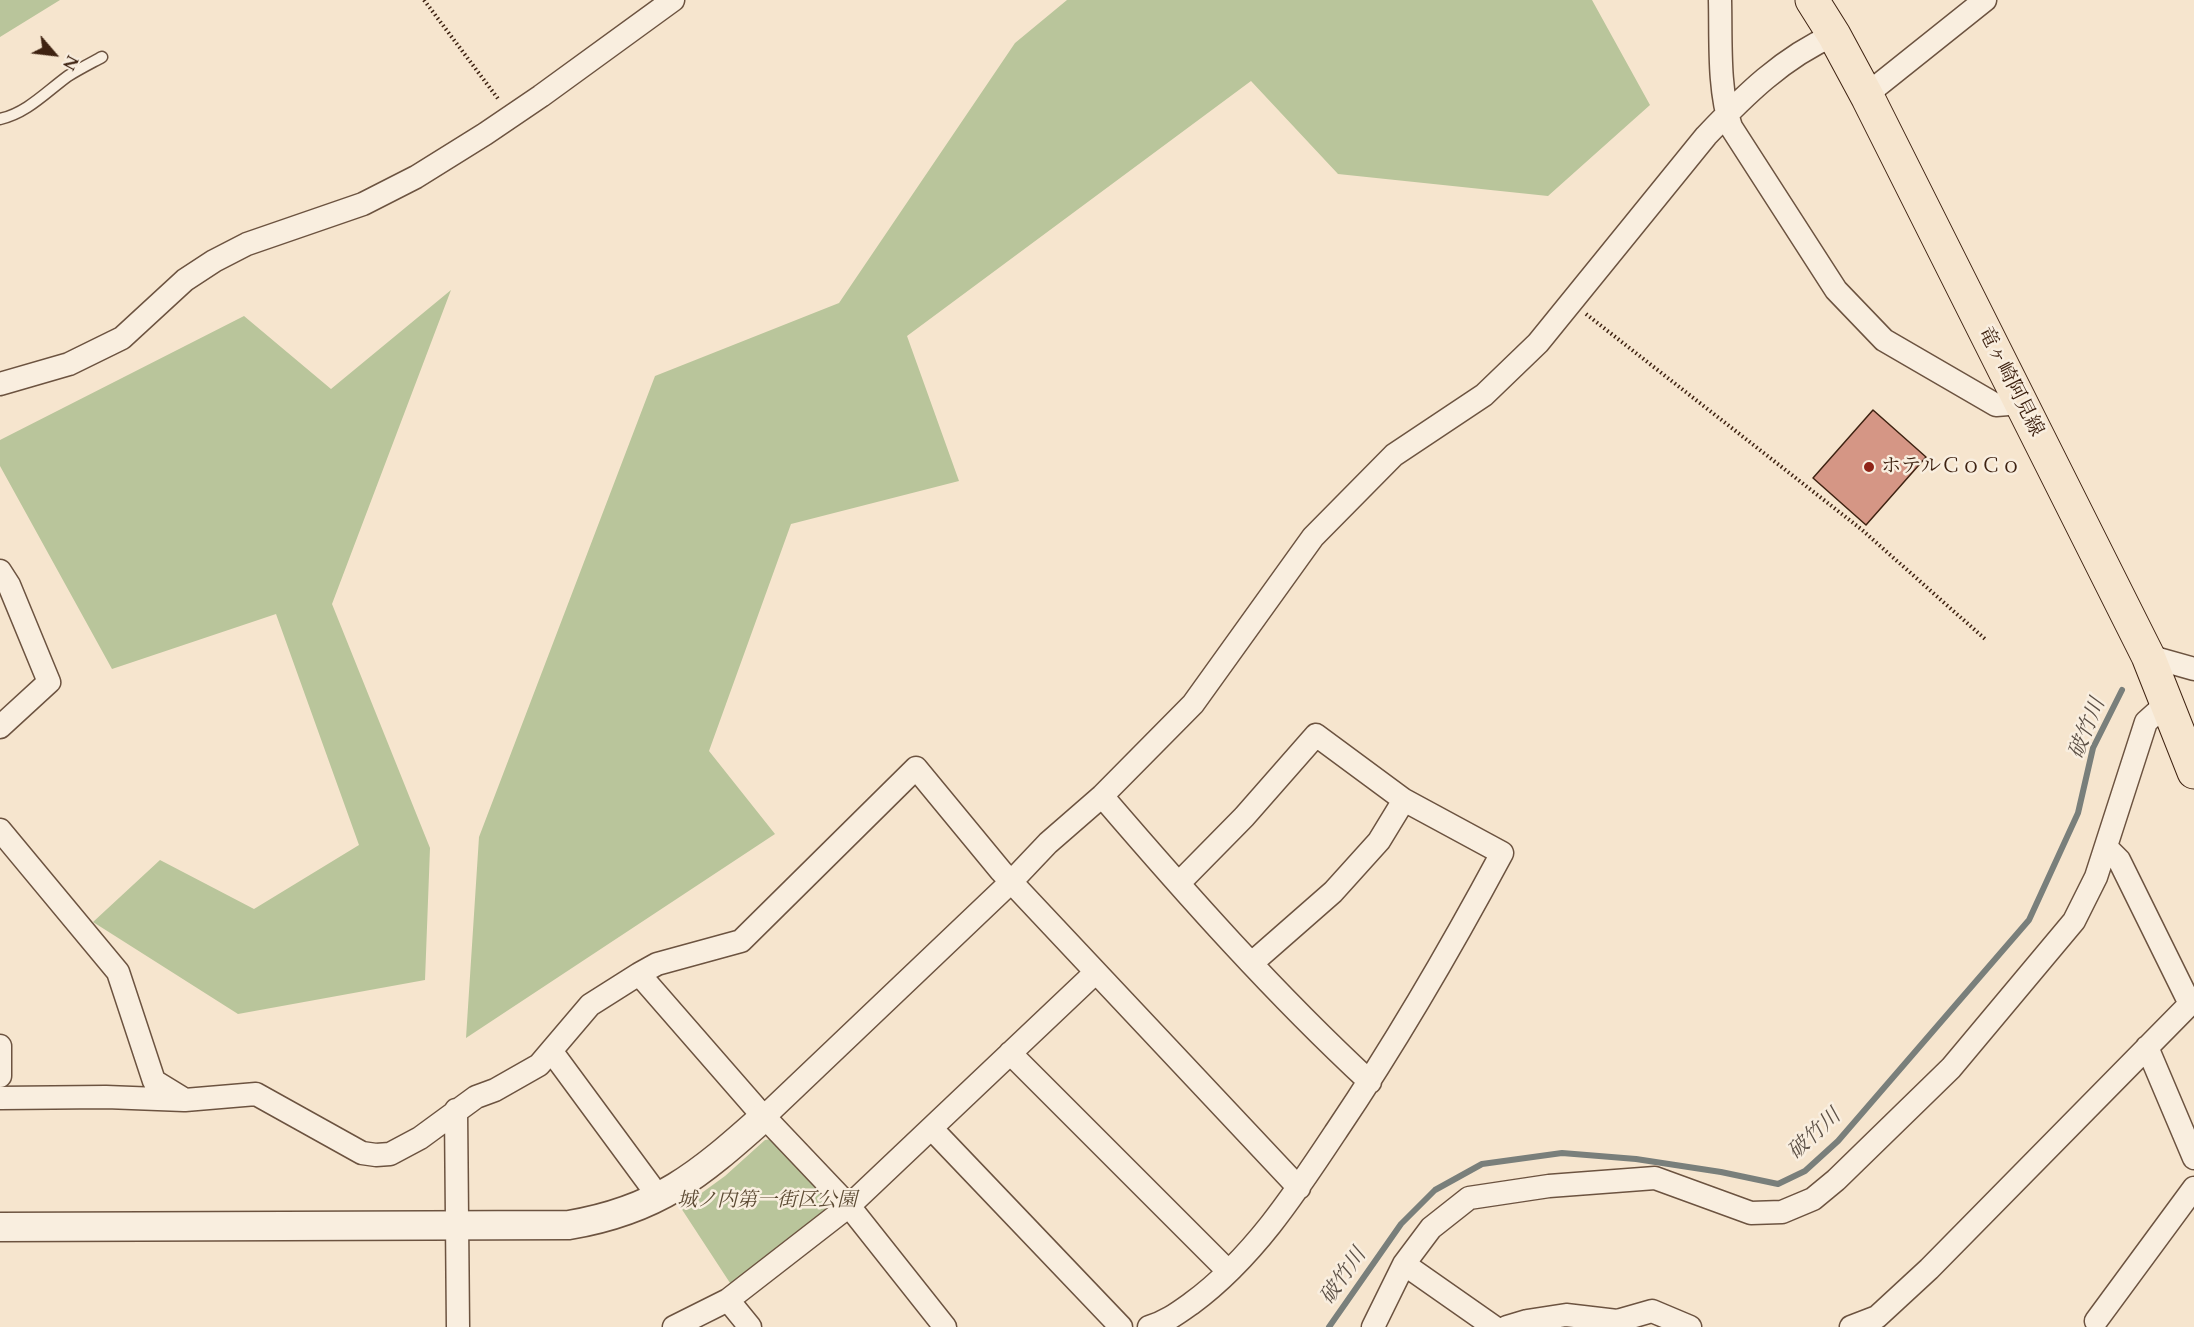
<!DOCTYPE html>
<html>
<head>
<meta charset="utf-8">
<style>
	body { margin:0 }
	#map { position:relative; width:2194px; height:1327px; overflow:hidden; background:#f6e5ce; font-family:Cardo,serif }
	canvas { display:block }
	.north { position:absolute; left:24px; top:24px; width:60px; height:60px; -webkit-text-stroke:4px #f9eedf; paint-order:stroke; rotate:118deg; font-size:16px; font-weight:700; line-height:24px; text-align:center; color:#3e2211 }
	.north::after { content:''; display:block; margin:auto; width:21px; height:27px; background:#3e2211; clip-path:polygon(50% 0,100% 100%,50% 72%,0 100%) }
</style>
</head>
<body>
<div id="map">
<canvas width="2194" height="1327"></canvas>
<div class="north">N</div>
</div>
<script>
const context = document.querySelector('canvas').getContext('2d');
context.lineJoin = 'round';
function fill(path, color) { context.fillStyle = color; context.fill(path, 'evenodd'); }
function trace(path, color, width, dash) { context.strokeStyle = color; context.lineWidth = width; context.lineCap = dash ? 'butt' : 'round'; context.setLineDash(dash || []); context.stroke(path); }
function drawText(font, color, halo, rows, align = 'center') {
  context.font = font + ' Cardo,"Noto Serif JP",serif'; context.lineWidth = 5; context.setLineDash([]); context.textBaseline = 'middle'; context.strokeStyle = halo; context.fillStyle = color; for (const [text, x, y, turn = 0] of rows) {
    context.save(); context.translate(x, y); context.rotate((+turn || 0) * Math.PI / 180); context.textAlign = isNaN(turn) ? turn : align; if (halo) context.strokeText(text, 0, 0); context.fillText(text, 0, 0); context.restore();
  }
}
fill(new Path2D(`
	M0,0H60L0,37Z
	M1067,0H1592L1650,105L1548,196L1338,174L1251,81L907,336L959,481L791,524L709,751L775,834L466,1038L479,837L655,376L839,303L1015,43Z
	M451,290L332,604L430,848L425,980L238,1014L93,922L160,860L254,909L359,845L276,614L112,669L0,466V440L244,316L331,389Z
	M772,1139L830,1199V1211L732,1286L681,1208L725,1176L765,1140Z`), '#b9c59b');
trace(new Path2D(`
	M1329,1327L1401,1224L1435,1190L1482,1164L1562,1153L1636,1159L1721,1172L1778,1184L1805,1171L1838,1141L2029,920L2078,813L2093,748L2122,690`), '#797f7b', 6);
const building = new Path2D(`
	M1873,410L1926,457L1866,525L1813,478Z`);
fill(building, '#d59685');
trace(building, '#3e2211', 1.5);
const service = new Path2D(`
	M0,119C27,113 46,92 68,76C79,69 91,63 102,57`);
const minor = new Path2D(`
	M1720,0C1721,39 1718,90 1731,127L1836,290L1884,340L1996,405L2021,403
	M1866,95L1985,0
	M0,384L69,364L122,338L185,280L214,261L247,244L363,204L416,177L485,134L541,96L673,0
	M0,571L9,585L49,682L0,727
	M2148,656L2194,669
	M1102,796C1187,895 1274,993 1370,1082
	M0,830L118,972L154,1081L185,1100L256,1094L362,1153L376,1155L390,1154L420,1138L476,1097L495,1090L539,1065L590,1005L639,974L657,964L741,941L916,768L1001,871L1299,1188
	M1252,963L1333,892L1379,841L1404,800
	M639,974L755,1107L849,1206L945,1327
	M0,1046V1076
	M2147,1047L2194,1158
	M552,1052L650,1185L657,1199
	M1010,1053L1228,1271
	M0,1098L106,1097L184,1100
	M456,1110L458,1327
	M764,1117L1011,882L1048,843L1102,796L1193,704L1313,537L1394,455L1484,395L1538,343L1706,136C1744,96 1783,57 1834,35
	M932,1129L1121,1327
	M1404,1264L1494,1327
	M728,1300L750,1327
	M2096,1321L2194,1188
	M674,1327L728,1300L849,1206L1096,972
	M1149,1327C1166,1322 1178,1313 1192,1303C1253,1258 1296,1192 1337,1130C1397,1041 1451,948 1502,853L1404,800L1316,735L1244,817L1179,883
	M1373,1327L1404,1264L1431,1228L1469,1198L1549,1186L1655,1178L1751,1213L1782,1212L1813,1199L1836,1180L1951,1068L2074,921L2096,877L2146,722L2166,704
	M1507,1327L1527,1321L1566,1315L1617,1321L1652,1311L1690,1327
	M1851,1327L1877,1317L1929,1269L2190,1004L2119,860L2106,847`);
const tertiary = new Path2D(`
	M0,1227L569,1225C658,1210 699,1175 764,1117`);
const primary = new Path2D(`
	M1812,0L1834,35L1868,98L2148,656L2194,772`);
trace(service, '#6c5340', 13);
trace(minor, '#6c5340', 25);
trace(tertiary, '#6c5340', 31);
trace(primary, '#3e2211', 35);
trace(new Path2D(`
	M424,0L499,100
	M1586,314L1861,529L1985,639`), '#3e2211', 4, [1.5, 3]);
trace(service, '#f9eedf', 10);
trace(minor, '#f9eedf', 22);
trace(tertiary, '#f9eedf', 28);
trace(primary, '#f6e5ce', 33);
for (const [x, y, r, color] of [
	[1869,467,6,"#8f2418"]
]) { const dot = new Path2D(); dot.arc(x, y, r, 0, 2 * Math.PI); context.fillStyle = color; context.fill(dot); trace(dot, '#f9eedf', 2); }
drawText('20px', '#3e2211', '#f9eedf', [
	["竜ヶ崎阿見線",2010,382,63]
]);
drawText('20px', '#3e2211', '#f9eedf', [
	["ホテルＣｏＣｏ",1881,467]
], 'left');
drawText('italic 20px', '#5d4b34', '#f9eedf', [
	["城ノ内第一街区公園",767,1201]
]);
drawText('italic 21px', '#5c5046', '#f9eedf', [
	["破竹川",2088,729,-68],
	["破竹川",1815,1135,-43],
	["破竹川",1344,1277,-55]
]);
</script>
</body>
</html>
